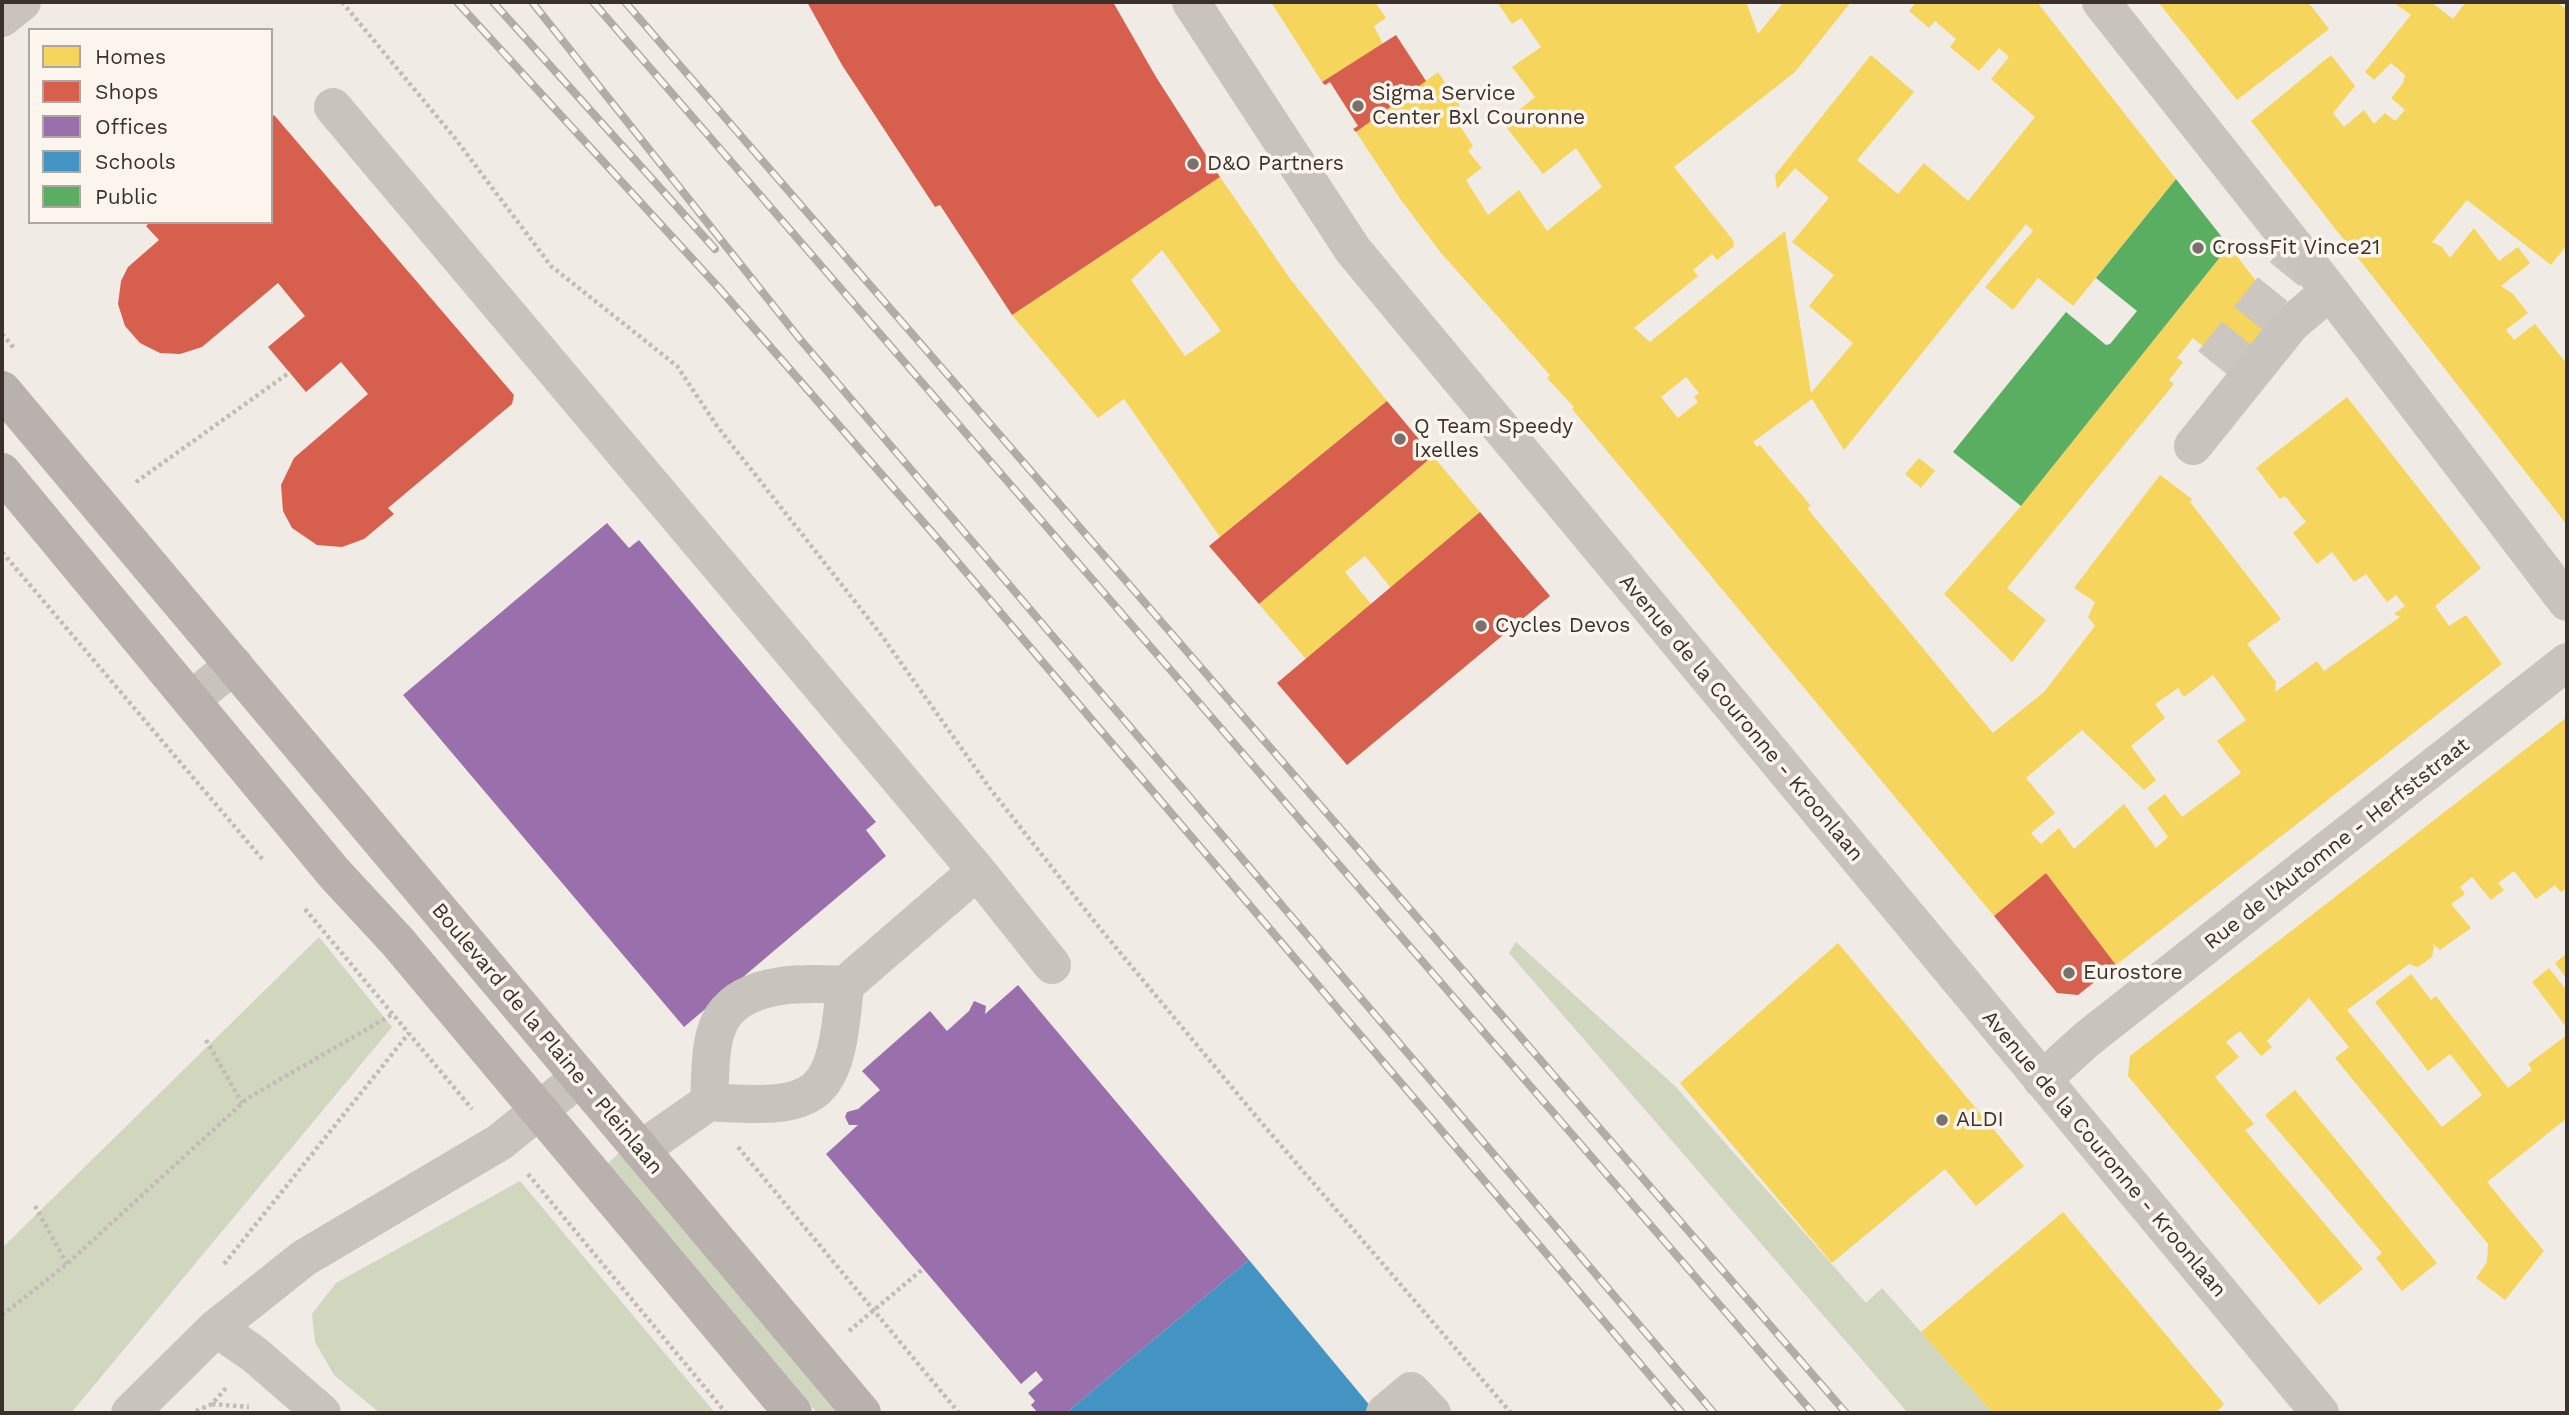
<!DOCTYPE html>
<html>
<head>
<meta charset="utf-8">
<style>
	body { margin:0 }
	#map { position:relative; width:2569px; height:1415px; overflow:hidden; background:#f0ebe5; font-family:"Work Sans",sans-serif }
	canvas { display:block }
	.frame { position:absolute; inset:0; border:4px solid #3b302b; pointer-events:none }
	.legend { position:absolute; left:28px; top:28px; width:245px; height:196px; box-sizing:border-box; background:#fbf5ee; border:2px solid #aea6a0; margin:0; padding:9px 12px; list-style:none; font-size:21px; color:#3b302b }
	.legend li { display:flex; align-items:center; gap:14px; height:35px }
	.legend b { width:35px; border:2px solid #aea6a0 }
</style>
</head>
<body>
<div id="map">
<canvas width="2569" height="1415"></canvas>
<div class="frame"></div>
<ul class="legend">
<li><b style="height:19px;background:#f6d55c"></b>Homes</li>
<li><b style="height:19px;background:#d6604d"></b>Shops</li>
<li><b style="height:19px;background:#9970ab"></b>Offices</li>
<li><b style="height:19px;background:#4393c3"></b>Schools</li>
<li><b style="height:19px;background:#5aae61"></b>Public</li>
</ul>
</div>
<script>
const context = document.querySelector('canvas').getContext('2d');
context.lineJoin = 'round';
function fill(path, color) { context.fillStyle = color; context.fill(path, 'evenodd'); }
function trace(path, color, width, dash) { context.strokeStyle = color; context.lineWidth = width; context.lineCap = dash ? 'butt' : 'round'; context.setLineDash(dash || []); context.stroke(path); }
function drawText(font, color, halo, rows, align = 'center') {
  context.font = font + ' "Work Sans",sans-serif'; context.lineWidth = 7; context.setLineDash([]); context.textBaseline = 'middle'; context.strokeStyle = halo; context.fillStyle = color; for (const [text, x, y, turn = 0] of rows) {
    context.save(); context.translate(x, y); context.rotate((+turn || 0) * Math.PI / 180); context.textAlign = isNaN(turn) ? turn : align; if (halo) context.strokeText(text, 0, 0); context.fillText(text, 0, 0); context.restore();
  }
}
fill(new Path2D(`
	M319,937L392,1027L71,1413H2V1248Z
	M1516,942L1675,1086L1866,1303L1882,1288L1993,1413H1908L1509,953Z
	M620,1152L839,1413H817L607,1164Z
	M520,1181L715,1413H380L334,1375L315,1342L312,1314L336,1283Z`), '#d1d6bf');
fill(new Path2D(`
	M1271,2H1375L1386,18L1374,26L1383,44L1322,82Z
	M1497,2H1746L1758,34L1784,2H1851L1795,72L1674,167L1733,240L1734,246L1717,260L1712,254L1693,270L1698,276L1634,328L1650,342L1785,231L1811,393L1853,343L1809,306L1834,275L1792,242L1829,198L1795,168L1777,189L1775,175L1871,55L1914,92L1857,160L1898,194L1924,163L1968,201L2035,117L1991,79L2009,57L1999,48L1979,71L1950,47L1956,39L1935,21L1929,28L1909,11L1916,2H2037L2176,179L2073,306L2038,278L2013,310L1985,287L2033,231L2026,224L1844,450L1812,399L1753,442L1757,447L1760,445L1811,506L1807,508L1811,513L1993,733L2044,692L2095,626L2088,617L2095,602L2074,588L2160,475L2192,499L2190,502L2281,619L2247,644L2276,682L2275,692L2317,661L2324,671L2400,617L2394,614L2405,606L2396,595L2387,602L2366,574L2354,582L2332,552L2317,564L2293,533L2306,522L2285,496L2280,499L2256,468L2347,397L2481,568L2435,606L2449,626L2466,615L2502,664L2116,965L2046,873L1994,916L1572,409L1574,407L1547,378L1550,375L1441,253L1401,200L1356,132L1438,72L1460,105L1451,112L1473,146L1468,151L1482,168L1466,180L1488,215L1519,190L1547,231L1602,187L1576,148L1543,174L1503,123L1535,97L1512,67L1541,47L1521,18L1512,24ZM1686,377L1699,393L1694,397L1698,402L1678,418L1661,397ZM2213,675L2246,720L2217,741L2241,773L2182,817L2165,794L2147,808L2168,837L2156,848L2124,804L2074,849L2059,828L2041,844L2031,833L2055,813L2026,778L2082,730L2144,790L2156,780L2131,746L2165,718L2155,704L2178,688L2184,697Z
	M2158,2H2308L2329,29L2237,100Z
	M2393,2H2431L2453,19L2466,2H2557L2567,10V245L2551,265L2467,200L2432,242L2442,247L2450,258L2474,228L2499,261L2518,247L2530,263L2501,286L2513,294L2528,313L2506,330L2514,340L2535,324L2567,364V525L2251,121L2331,55L2355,86L2333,113L2344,127L2364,110L2374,124L2385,113L2395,121L2405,110L2391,98L2403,83L2405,75L2391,63L2374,80L2365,72L2411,15Z
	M1220,177L1291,280L1387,401L1220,537L1124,399L1098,418L1012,315ZM1162,250L1221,331L1185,356L1131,280Z
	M2229,246L2284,317L2238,375L2193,338L2177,358L2183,362L2169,380L2174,384L2007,588L2046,620L2012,662L1944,594L2021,506Z
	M1433,456L1480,512L1391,588L1365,556L1345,572L1371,604L1306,659L1259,604Z
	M1919,458L1935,471L1921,488L1905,474Z
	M2567,717V888L2561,892L2555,885L2536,899L2514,871L2498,883L2504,890L2491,900L2472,877L2460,887L2465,894L2451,904L2471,928L2440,950L2431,942L2434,946L2432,957L2418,967L2409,964L2347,1010L2442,1127L2482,1095L2450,1054L2428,1071L2375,1002L2411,974L2431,1000L2436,996L2508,1088L2532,1070L2528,1064L2567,1035V1118L2487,1182L2544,1251L2505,1300L2476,1278L2487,1262L2488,1244L2335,1058L2349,1047L2309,998L2267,1041L2272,1047L2261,1056L2240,1031L2226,1042L2239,1057L2215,1077L2254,1124L2245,1130L2363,1269L2319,1305L2128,1076L2130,1056Z
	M1838,943L2024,1166L1976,1206L1945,1169L1832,1263L1680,1083Z
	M2567,953V979L2555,963Z
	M2549,968L2567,991V1028L2532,982Z
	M2295,1090L2437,1263L2402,1291L2376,1258L2382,1253L2265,1115Z
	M2063,1212L2224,1404L2216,1413H1993L1921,1332Z`), '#f6d55c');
fill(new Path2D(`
	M807,2H1113L1156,77L1220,177L1012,315L940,205L935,207L842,65Z
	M1396,35L1426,81L1356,132L1353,129L1358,126L1330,82L1325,85L1322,82Z
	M274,115L514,395L512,404L388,508L394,514L364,539L342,547L317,545L292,528L283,511L281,485L294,458L368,394L341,362L306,392L268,347L305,316L278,283L202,347L180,354L160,353L140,343L125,326L118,304L121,281L128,267L159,240L146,226L150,222H271V118Z
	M1387,401L1433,456L1259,604L1209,546Z
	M1480,512L1550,596L1347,765L1277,683Z
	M2046,873L2116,965L2078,995L2057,993L1994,916Z`), '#d6604d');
fill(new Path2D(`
	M607,523L629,548L639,540L876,822L866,830L886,856L684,1027L403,695Z
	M1018,985L1249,1260L1066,1413H1038L1031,1405L1035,1401L1028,1393L1043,1380L1036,1371L1021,1384L826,1154L858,1125H849L845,1117L847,1112L858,1109L880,1090L862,1071L930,1011L947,1031L969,1011L974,1001L986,1006L985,1014Z`), '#9970ab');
fill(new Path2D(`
	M1249,1260L1376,1413H1066Z`), '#4393c3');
fill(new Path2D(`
	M2176,179L2229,246L2021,506L1953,452L2066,312L2106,345L2110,344L2137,311L2096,278Z`), '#5aae61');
trace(new Path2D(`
	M2213,363L2301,254`), '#ccc6c0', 38, [38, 19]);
trace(new Path2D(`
	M342,2L454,137L551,266L677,366L717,426L882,636L991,790L1098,926L1260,1121L1511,1413
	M2,334L14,348
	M136,482L290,372
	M2,552L263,860
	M305,909L472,1109
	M206,1040L242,1103
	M738,1147L959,1413
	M528,1174L726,1413
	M35,1206L67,1264
	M224,1264L409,1033
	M2,1315L67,1264L248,1098L393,1014
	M849,1331L923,1269
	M212,1404L249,1407
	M196,1411L212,1404L227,1387`), '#c2bbb6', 4.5, [3.5, 3.5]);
trace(new Path2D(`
	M1191,2L1353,250L2320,1413
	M2101,2L2330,291L2567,602
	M2,18L22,2
	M333,107L977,871L845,985C808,983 748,980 723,1016C708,1039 711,1076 709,1102L640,1150
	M2193,446L2291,324L2330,291
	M192,699L234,665
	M977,871L1052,965
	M2042,1080L2087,1039L2567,662
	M709,1102C822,1110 835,1099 845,985
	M216,1328L254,1354L322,1413
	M130,1413L216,1328L304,1258L500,1142L579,1078
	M1385,1413L1411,1391L1432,1413`), '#c9c3be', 38);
trace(new Path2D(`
	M2,390L862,1413
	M2,472L334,873L397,941L793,1413`), '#b8b1ad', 38);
const rail = new Path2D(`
	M457,2L719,288L937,538L1682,1413
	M493,2L715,249
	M532,2L799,338L1714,1413
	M593,2L1813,1413
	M625,2L1846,1413`);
trace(rail, '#b1aca8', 8);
trace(rail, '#fbf5ee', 5, [16]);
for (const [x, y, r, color] of [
	[1358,106,7,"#7a716c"],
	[1193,164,7,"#7a716c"],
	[2198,248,7,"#7a716c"],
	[1400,439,7,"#7a716c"],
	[1481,626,7,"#7a716c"],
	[2069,973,7,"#7a716c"],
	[1942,1120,7,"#7a716c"]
]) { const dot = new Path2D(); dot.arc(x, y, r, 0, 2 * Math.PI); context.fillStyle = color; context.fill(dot); trace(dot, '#fbf5ee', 2.5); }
drawText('21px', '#3b302b', '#fbf5ee', [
	["Sigma Service",1372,94],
	["Center Bxl Couronne",1372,118],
	["D&O Partners",1207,164],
	["CrossFit Vince21",2212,248],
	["Q Team Speedy",1414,427],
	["Ixelles",1414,451],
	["Cycles Devos",1495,626],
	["Eurostore",2083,973],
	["ALDI",1956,1120]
], 'left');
drawText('21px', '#3b302b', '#fbf5ee', [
	["Avenue de la Couronne - Kroonlaan",1741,718,50],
	["Rue de l'Automne - Herfststraat",2337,844,-38],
	["Boulevard de la Plaine - Pleinlaan",547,1039,50],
	["Avenue de la Couronne - Kroonlaan",2104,1154,50]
]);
</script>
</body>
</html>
